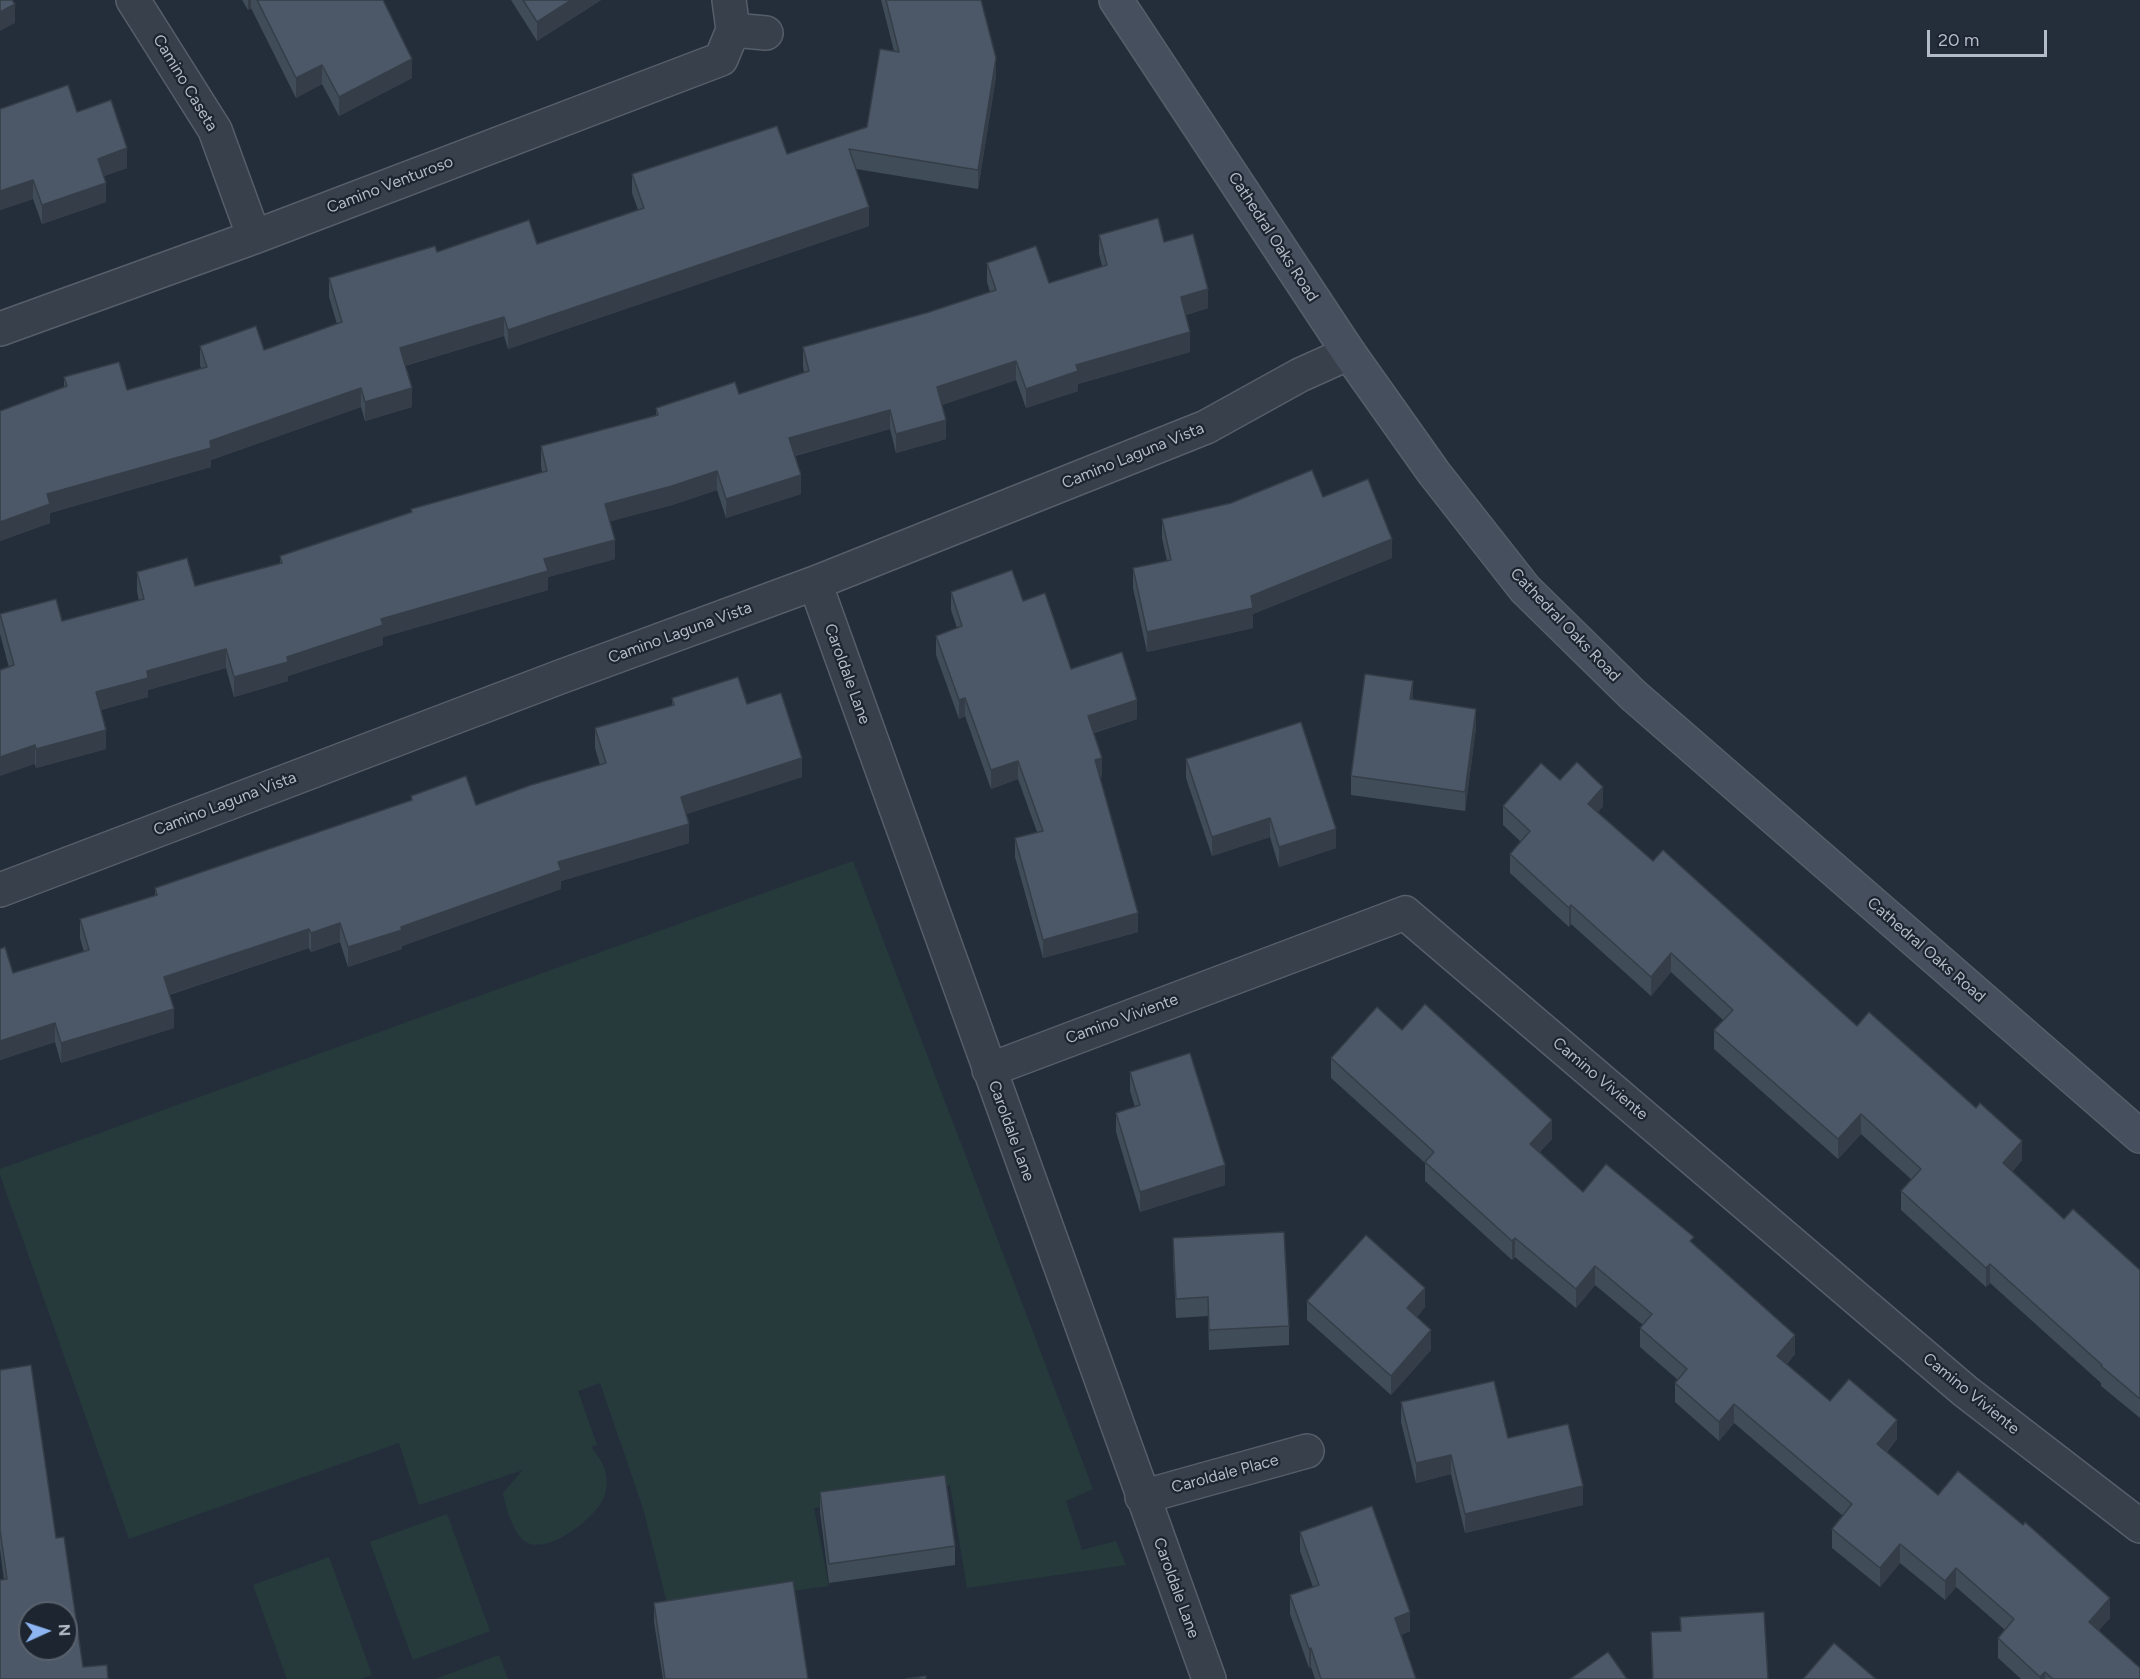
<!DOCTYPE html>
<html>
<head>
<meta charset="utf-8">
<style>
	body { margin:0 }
	#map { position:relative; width:2140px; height:1679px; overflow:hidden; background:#242e3b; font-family:Figtree,sans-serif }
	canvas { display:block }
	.north { position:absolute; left:18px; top:1601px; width:60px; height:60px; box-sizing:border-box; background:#1d2530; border:2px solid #59616c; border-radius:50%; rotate:87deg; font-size:16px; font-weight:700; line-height:24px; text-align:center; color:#b3bbc7 }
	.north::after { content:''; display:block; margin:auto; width:21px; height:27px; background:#8db5f2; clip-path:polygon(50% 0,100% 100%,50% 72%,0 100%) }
	.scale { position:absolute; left:1927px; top:30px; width:120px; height:27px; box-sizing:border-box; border:3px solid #b3bbc7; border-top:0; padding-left:8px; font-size:18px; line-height:21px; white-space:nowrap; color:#b3bbc7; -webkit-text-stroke:4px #1d2530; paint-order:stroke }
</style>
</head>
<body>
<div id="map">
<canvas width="2140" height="1679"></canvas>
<div class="north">N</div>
<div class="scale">20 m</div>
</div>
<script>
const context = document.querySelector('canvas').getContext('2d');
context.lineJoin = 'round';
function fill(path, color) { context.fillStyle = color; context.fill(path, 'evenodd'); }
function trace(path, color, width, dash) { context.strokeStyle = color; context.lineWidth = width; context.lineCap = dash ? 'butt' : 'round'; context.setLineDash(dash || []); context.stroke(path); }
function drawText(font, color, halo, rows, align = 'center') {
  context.font = font + ' Figtree,sans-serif'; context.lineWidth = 4.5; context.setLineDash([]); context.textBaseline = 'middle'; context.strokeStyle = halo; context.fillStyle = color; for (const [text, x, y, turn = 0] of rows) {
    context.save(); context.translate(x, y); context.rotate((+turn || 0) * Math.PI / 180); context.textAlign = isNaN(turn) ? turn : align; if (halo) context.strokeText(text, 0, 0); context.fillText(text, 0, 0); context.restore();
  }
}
fill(new Path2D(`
	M853,861L1093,1489L1066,1501L1082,1550L1116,1541L1126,1565L967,1588L950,1485L814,1508L829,1586L668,1607L643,1508L600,1383L578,1391L597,1445L591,1447C603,1462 610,1474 605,1494C600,1515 548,1556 526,1542C514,1535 505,1506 503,1493L523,1470L419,1505L399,1443L129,1539L0,1175V1169Z
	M447,1514L490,1631L413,1660L370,1542Z
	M329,1557L372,1675L360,1679H287L253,1585Z
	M499,1655L508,1679H435Z`), '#263a3c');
const street = new Path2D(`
	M133,0L215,130L254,237
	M733,30L766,33
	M0,329L254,237L721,59L733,30L729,0
	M815,583L1209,1679
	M0,890L560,677L815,583L1206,427L1300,375L1349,353
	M989,1070L1405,913L1965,1391L2140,1526
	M1142,1497L1307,1451`);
const secondary = new Path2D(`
	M1116,0L1349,353L1434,473L1525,589L1633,695L2140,1136`);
trace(street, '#565e69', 36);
trace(secondary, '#565e69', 36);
trace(street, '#38404b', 33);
trace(secondary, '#464f5e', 33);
fill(new Path2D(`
	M242,0H383L412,78L339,116L322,84L296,98L251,8L248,10Z
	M511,0H601L537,41Z
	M881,0H981L996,77L978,189L856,169L869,226L508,349L504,336L405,366L412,407L365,421L361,407L211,460V467L50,513V523L0,541V411L64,387V377L127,390L201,368L200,365V346L264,350L337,324L329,297V278L437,252L537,244L638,210L632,193V174L787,154L867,127L894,51Z
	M77,112L127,168L104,176L106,202L42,224L33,199L0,210Z
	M1099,235L1164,242L1208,308L1186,315L1190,352L1078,384V391L1026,408L1016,380L941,405L946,439L896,453L890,429L795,456L801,494L726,518L717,490L672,505L610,521L615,559L548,577V590L383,637V645L288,676V681L234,697L226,668L148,690V697L101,710L106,749L36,768L0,634V614L62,621L139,601L137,591V572L195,586L280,563V556L411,513V509L542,472L541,466V446L656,415V408L739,394L804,373L803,366V347L926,313L990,292L987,282V263L1049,283L1102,266L1099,254Z
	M1323,497L1392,558L1253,614V628L1147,652L1133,588V568L1167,561L1162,538V519Z
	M951,592L1023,601L1071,669L1137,719L1094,733L1102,777L1099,778L1138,932L1043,958L1015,857V838L1037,832L1018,779L991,789L965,716L959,719L936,655V636L957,628L951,610Z
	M672,698L747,704L802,777L686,814L689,843L561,881V889L402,946V949L348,967L340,942L311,952L309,948L169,995L174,1028L61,1063L55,1042L0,1060V949L13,973L84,952L80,938V919L155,896V888L411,801V796L476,805L600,765L595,748V728L672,706Z
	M1413,700L1476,728L1465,811L1351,795V776Z
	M1186,759L1336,848L1279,867L1270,837L1212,856L1186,778Z
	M1560,780L1603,806L1598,812L1653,861L2022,1160L2012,1172L2064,1219L2140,1270V1418L2101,1386V1383L1990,1283L1986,1287L1901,1210V1191L1912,1180L1861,1134L1838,1159L1714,1049V1030L1723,1020L1671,972L1651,996L1571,924L1569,927L1510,873V854L1521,842L1503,825V806Z
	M1402,1030L1552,1139L1540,1152L1583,1192L1694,1244L1795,1354L1787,1364L1830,1401L1897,1439L1887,1452L1938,1495L2110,1618L2099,1630L2140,1679H2021L1998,1658V1638L2005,1630L1956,1587L1945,1600L1900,1563L1880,1587L1832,1548V1529L1843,1516L1734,1423L1719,1441L1675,1402V1383L1678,1380L1640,1347V1328L1643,1325L1595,1285L1576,1308L1515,1257L1512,1260L1425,1181V1163L1331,1078V1058Z
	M1130,1072L1225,1185L1140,1212L1116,1132V1113L1135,1107L1130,1091Z
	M1173,1238L1289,1326V1345L1209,1350L1208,1316L1176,1318L1173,1257Z
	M1307,1301L1425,1307L1417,1317L1431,1350L1391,1395L1307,1320Z
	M31,1365L0,1679L4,1580L0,1549V1370Z
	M1401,1402L1508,1438L1583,1505L1465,1533L1451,1474L1416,1483L1401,1422Z
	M820,1492L955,1546V1565L829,1583L820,1512Z
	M1300,1532L1410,1631L1401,1635L1416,1679H1315L1311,1667L1309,1668L1290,1614V1595L1313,1587L1300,1551Z
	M654,1603L808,1679H663L654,1622Z
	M1680,1617L1768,1679H1652L1651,1632L1680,1631Z`), '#414c59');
fill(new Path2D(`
	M248,0H251V8L248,10Z
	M571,0H601L537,41V22Z
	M15,4V23L0,31V12Z
	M996,58V77L978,189V170Z
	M412,59V78L339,116V97Z
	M322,65V84L296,98V78Z
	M127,148V168L98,178V159Z
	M33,180V199L0,210V191Z
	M106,183V202L42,224V205Z
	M869,207V226L508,349V330Z
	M1208,289V308L1181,316V297Z
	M504,317V336L400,367V348Z
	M1190,332V352L1078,384V391L1026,408V389L1076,365Z
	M1016,361V380L937,407V387Z
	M361,388V407L211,460V467L50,513V523L0,541V522L47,494L210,441Z
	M412,388V407L365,421V402Z
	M890,410V429L789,457V438Z
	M946,420V439L896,453V434Z
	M717,471V490L672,505L605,523V504Z
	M801,475V494L726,518V499Z
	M1392,539V558L1253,614V628L1147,652V632L1251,596Z
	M615,540V559L548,577V590L383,637V645L288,676V681L234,697V677L287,657L381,619L544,559Z
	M226,649V668L148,690V697L96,711V692L147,671Z
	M1413,681V700L1410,699Z
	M965,698V716L959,719V700Z
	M1137,700V719L1088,734V716Z
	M1476,709V728L1465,811V792Z
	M106,730V749L36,768V749Z
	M35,745V764L0,776V757Z
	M802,758V777L681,816V797Z
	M1102,758V777L1095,779V760Z
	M1018,761V779L991,789V770Z
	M1603,787V806L1588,823V804Z
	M1270,818V837L1212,856V837Z
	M689,824V843L561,881V889L402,946V949L348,967V947L401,927L558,862Z
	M1336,829V848L1279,867V847Z
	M1571,905V924L1569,927V908Z
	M1138,913V932L1043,958V940Z
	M340,923V942L311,952V933Z
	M309,929V948L164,996V977Z
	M1671,953V972L1651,996V977Z
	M174,1009V1028L61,1063V1043Z
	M55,1023V1042L0,1060V1041Z
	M1861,1114V1134L1838,1159V1139Z
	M1552,1120V1139L1530,1163V1144Z
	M2022,1141V1160L2003,1182V1163Z
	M1225,1165V1185L1140,1212V1192Z
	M1515,1238V1257L1512,1260V1241Z
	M1990,1264V1283L1986,1287V1268Z
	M1595,1266V1285L1576,1308V1289Z
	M1425,1288V1307L1407,1328V1308Z
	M1431,1330V1350L1391,1395V1376Z
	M1795,1335V1354L1777,1375V1356Z
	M1734,1404V1423L1719,1441V1422Z
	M1897,1420V1439L1877,1463V1444Z
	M1451,1455V1474L1416,1483V1463Z
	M1583,1486V1505L1465,1533V1514Z
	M1900,1544V1563L1880,1587V1568Z
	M1956,1568V1587L1945,1600V1581Z
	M2110,1598V1618L2089,1641V1622Z
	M1410,1612V1631L1395,1637V1618Z
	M1311,1648V1667L1309,1668V1649Z
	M2045,1672V1679H2040V1677Z`), '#353e48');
const building = new Path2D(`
	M0,0H12L15,4L0,12Z
	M257,0H383L412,59L339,97L322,65L296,78Z
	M523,0H571L537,22Z
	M886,0H981L996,58L978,170L849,149L869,207L508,330L504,317L400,348L412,388L365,402L361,388L210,441L211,448L47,494L50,504L0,522V411L67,386L64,377L119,362L127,390L207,367L200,346L256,326L264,350L342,322L329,278L435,246L437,252L529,220L537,244L644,208L632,174L777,126L787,154L867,127L880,49L899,52Z
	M68,85L77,112L111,100L127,148L98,159L106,183L42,205L33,180L0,191V109Z
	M1158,218L1164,242L1193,234L1208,289L1181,297L1190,332L1076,365L1078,371L1026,389L1016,361L937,387L946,420L896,434L890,410L789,438L801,475L726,499L717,471L672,486L605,504L615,540L544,559L548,571L381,619L383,625L287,657L288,662L234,677L226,649L147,671L148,678L96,692L106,730L36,749L35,745L0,757V670L14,665L0,614L56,599L62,621L144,599L137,572L187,558L195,586L282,563L280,556L412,512L411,509L547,471L541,446L658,415L656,408L735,382L739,394L809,371L803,347L926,313L996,290L987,263L1036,246L1049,283L1107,265L1099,235Z
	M1312,470L1323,497L1368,479L1392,539L1251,596L1253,608L1147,632L1133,568L1171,560L1162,519L1231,503Z
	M1012,570L1023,601L1045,593L1071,669L1122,652L1137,700L1088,716L1102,758L1095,760L1138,913L1043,940L1015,838L1043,831L1018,761L991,770L965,698L959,700L936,636L962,626L951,592Z
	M1365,674L1413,681L1410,699L1476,709L1465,792L1351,776Z
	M738,677L747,704L781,693L802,758L681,797L689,824L558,862L561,870L401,927L402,930L348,947L340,923L311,933L309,929L164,977L174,1009L61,1043L55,1023L0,1041V949L5,947L13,973L89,950L80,919L157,895L155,888L412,800L411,796L466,776L476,805L531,785L606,763L595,728L674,705L672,698Z
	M1301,722L1336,829L1279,847L1270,818L1212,837L1186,759Z
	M1577,762L1603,787L1588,804L1653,861L1663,850L1857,1026L1869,1012L1976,1108L1980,1103L2022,1141L2003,1163L2064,1219L2073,1209L2140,1270V1399L2101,1366L2102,1365L1990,1264L1986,1268L1901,1191L1921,1169L1861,1114L1838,1139L1714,1030L1733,1010L1671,953L1651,977L1571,905L1569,908L1510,854L1530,831L1503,806L1541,763L1560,780Z
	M1425,1004L1552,1120L1530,1144L1583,1192L1606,1164L1694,1237L1690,1241L1795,1335L1777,1356L1830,1401L1849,1379L1897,1420L1877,1444L1938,1495L1958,1471L2023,1525L2025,1522L2110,1598L2089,1622L2140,1668V1679H2053L2045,1672L2040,1677L1998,1638L2014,1619L1956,1568L1945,1581L1900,1544L1880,1568L1832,1529L1852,1504L1734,1404L1719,1422L1675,1383L1687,1369L1640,1328L1652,1314L1595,1266L1576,1289L1515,1238L1512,1241L1425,1162L1434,1152L1331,1058L1377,1007L1402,1030Z
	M1190,1053L1225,1165L1140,1192L1116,1113L1140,1105L1130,1072Z
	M1284,1232L1289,1326L1209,1330L1208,1297L1176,1299L1173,1238Z
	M1366,1235L1425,1288L1407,1308L1431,1330L1391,1376L1307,1301Z
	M31,1365L56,1538L64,1537L83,1667L107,1665L108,1679H0V1580L7,1579L0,1530V1370ZM30,1613H66V1649H30Z
	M1494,1381L1508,1438L1568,1424L1583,1486L1465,1514L1451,1455L1416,1463L1401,1402Z
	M945,1475L955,1546L829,1564L820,1492Z
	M1372,1506L1410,1612L1395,1618L1416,1679H1321L1311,1648L1309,1649L1290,1595L1319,1585L1300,1532Z
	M793,1581L808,1679H665L654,1603Z
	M1764,1612L1768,1679H1653L1651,1632L1681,1631L1680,1617Z
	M1834,1643L1876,1679H1803Z
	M1608,1652L1627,1679H1570Z
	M926,1676V1679H906Z`);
fill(building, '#4c5867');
trace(building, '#353e48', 1.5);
drawText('16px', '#b3bbc7', '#1d2530', [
	["Camino Caseta",185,83,59],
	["Camino Venturoso",390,185,-21],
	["Cathedral Oaks Road",1273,237,57],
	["Camino Laguna Vista",1133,456,-22],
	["Cathedral Oaks Road",1565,625,46],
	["Camino Laguna Vista",680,633,-20],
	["Caroldale Lane",847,674,70],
	["Camino Laguna Vista",225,804,-21],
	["Cathedral Oaks Road",1926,950,41],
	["Camino Viviente",1122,1019,-20],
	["Camino Viviente",1600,1079,40],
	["Caroldale Lane",1011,1131,70],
	["Camino Viviente",1971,1394,39],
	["Caroldale Place",1225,1474,-15],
	["Caroldale Lane",1176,1588,70]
]);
</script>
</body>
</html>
